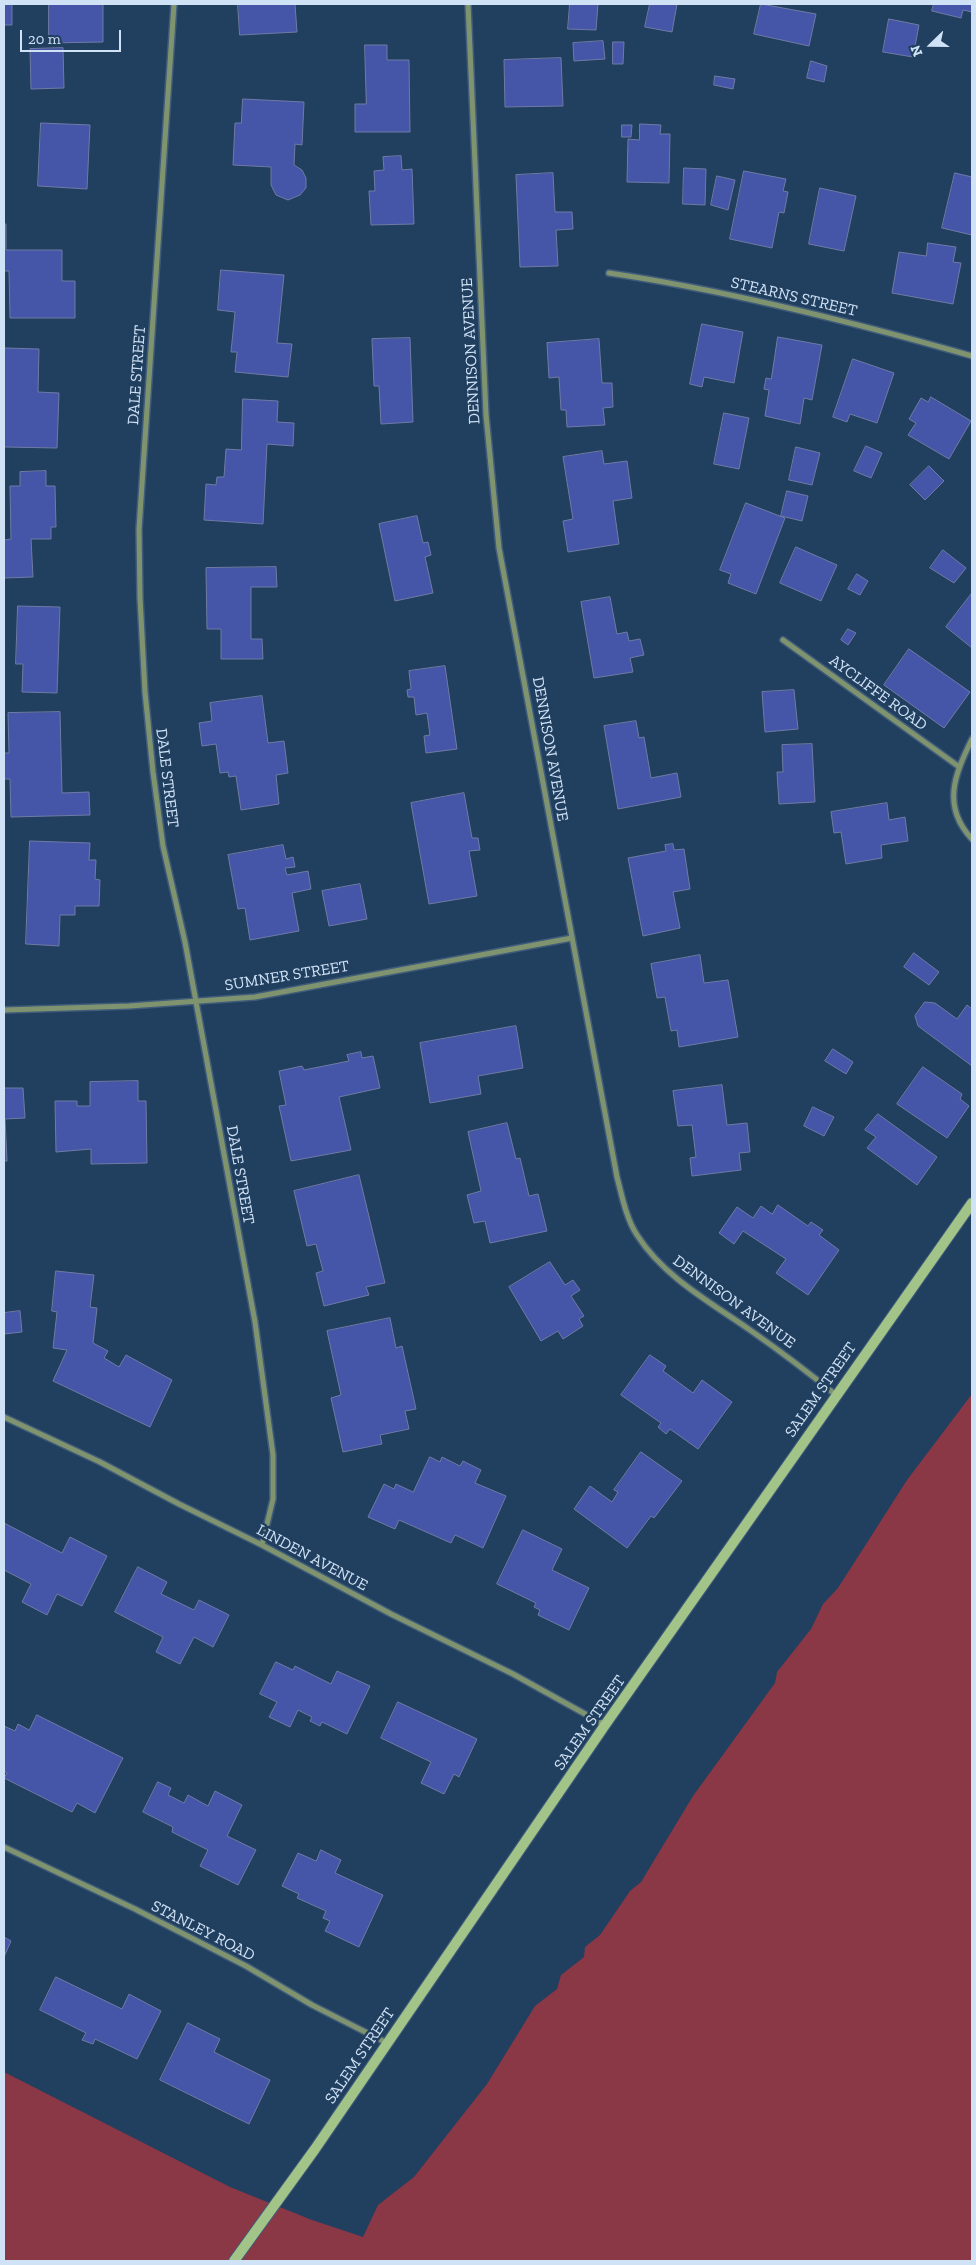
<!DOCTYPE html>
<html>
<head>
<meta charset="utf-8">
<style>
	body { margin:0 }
	#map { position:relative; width:976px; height:2265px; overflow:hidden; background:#213f5f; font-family:"Zilla Slab",serif }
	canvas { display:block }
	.frame { position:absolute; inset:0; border:5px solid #d0e2f6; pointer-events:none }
	.north { position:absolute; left:906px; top:20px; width:50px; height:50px; -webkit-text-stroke:4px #213f5f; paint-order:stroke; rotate:248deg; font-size:14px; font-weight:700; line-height:20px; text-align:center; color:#d0e2f6 }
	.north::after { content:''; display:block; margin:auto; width:18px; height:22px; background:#d0e2f6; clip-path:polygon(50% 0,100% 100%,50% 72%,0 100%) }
	.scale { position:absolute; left:20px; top:30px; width:101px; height:22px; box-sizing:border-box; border:2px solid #d0e2f6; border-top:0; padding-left:6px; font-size:15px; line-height:18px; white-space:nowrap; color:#d0e2f6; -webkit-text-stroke:4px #213f5f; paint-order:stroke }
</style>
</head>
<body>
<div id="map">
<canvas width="976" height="2265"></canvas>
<div class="frame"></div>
<div class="north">N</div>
<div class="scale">20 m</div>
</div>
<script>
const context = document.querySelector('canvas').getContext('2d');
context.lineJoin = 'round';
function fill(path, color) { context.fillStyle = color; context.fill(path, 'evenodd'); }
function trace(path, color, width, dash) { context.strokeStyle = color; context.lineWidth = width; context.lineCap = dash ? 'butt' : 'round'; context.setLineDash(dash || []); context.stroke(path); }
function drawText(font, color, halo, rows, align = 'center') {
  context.font = font + ' "Zilla Slab",serif'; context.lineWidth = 5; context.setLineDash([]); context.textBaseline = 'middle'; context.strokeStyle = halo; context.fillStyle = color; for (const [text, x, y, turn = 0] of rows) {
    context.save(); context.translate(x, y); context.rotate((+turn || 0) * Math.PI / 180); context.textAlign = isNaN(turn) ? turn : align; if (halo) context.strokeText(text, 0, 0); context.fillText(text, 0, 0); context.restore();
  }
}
fill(new Path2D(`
	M972,1394V2261H4V2072L230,2187L312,2220L363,2237L378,2205L414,2177L487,2084L535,2006L557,1989L561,1975L584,1957L585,1947L600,1935L630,1891L641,1882L693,1796L775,1683L777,1672L811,1629L823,1604L838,1588L907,1480Z`), '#8a3746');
const building = new Path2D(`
	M4,4H12V25H4Z
	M49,4H103V42L49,43Z
	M238,4H295L297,32L240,35Z
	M570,4H598L596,30L568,29Z
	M650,4H677L672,32L645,27Z
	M761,4L816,14L809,46L754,34Z
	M934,4H972V12L963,10L961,18L932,11Z
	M889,19L919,25L913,57L883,52Z
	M603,41L605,59L574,61L573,43Z
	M613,42H624L623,64H613Z
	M365,45H387V60H409L410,132H355V104H366Z
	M63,48L64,88L31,89L30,49Z
	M561,58L563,106L505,107L504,60Z
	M811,61L827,66L824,82L807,78Z
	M715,76L735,79L733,89L714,85Z
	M243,99L304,102L302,145L295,144L294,165L302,170L306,178V188L300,195L288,200L276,195L271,185V167L233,165L235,123H241Z
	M41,123L90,125L87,189L38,186Z
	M640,124L661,125L660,134H670L669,183L627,182L628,139L639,140Z
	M622,125H632L631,137H622Z
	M401,156L402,170L412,169L414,224L371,225L369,191H375L374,171L384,170L383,157Z
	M684,168L706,169L705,205L683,204Z
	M744,171L786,179L783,191L788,192L784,213L779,212L772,248L730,239Z
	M553,173L555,212H572L573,229L556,230L558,266L520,267L516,175Z
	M955,173L972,177V235L942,228Z
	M717,176L735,180L728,210L711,205Z
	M820,188L856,196L844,251L809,244Z
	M4,224H6V250H62V281H75V318H10L9,271H4Z
	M928,243L956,247L953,262L961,263L953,304L892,293L899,252L926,256Z
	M221,270L284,275L277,343L292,344L288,377L235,372L237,352H231L235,312L218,310Z
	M702,324L743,332L734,383L704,377L702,387L690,384Z
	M778,337L822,345L812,400L804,398L800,424L765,416L769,390L764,389L766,378L771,379Z
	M410,338L413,422L381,424L379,386H374L372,339Z
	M599,339L602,383H612L613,407L603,408L605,425L567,427L566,410H561L559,377L549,378L547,343Z
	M5,348L39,349L38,392L59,393L57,448L4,447Z
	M853,359L894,373L877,423L850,414L847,422L833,417Z
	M931,397L971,421L949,459L908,435L916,423L909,419L921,398L928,402Z
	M243,399L278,401L277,422L294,423L293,446L267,444L263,524L204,520L206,484L216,485L217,477H224L226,449L241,450Z
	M724,413L749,418L739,469L714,464Z
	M866,446L882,453L871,478L854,471Z
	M796,447L820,453L812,485L789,480Z
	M602,451L604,464L627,461L632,498L613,501L619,544L568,552L563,521L573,519L563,457Z
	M929,466L944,481L925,500L910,485Z
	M46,471V486H55L56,527H51V539H31L33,577L4,578V540L11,539L10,486H20V472Z
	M787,491L808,496L802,521L781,516Z
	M746,503L785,518L756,594L728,583L731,574L720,570Z
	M417,516L423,543L428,542L431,555L425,557L433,593L395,601L379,524Z
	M796,547L837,565L821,601L780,583Z
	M943,550L966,568L954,583L930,568Z
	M276,567L277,587H251V639H262L263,659H221V629H207L206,568Z
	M857,574L868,581L860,595L848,589Z
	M972,593V648L946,627Z
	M610,597L617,634L627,632L629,641L640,639L644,655L630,658L633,672L594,678L581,602Z
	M18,606L60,607L57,693L22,692L23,664H16Z
	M848,629L856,633L848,645L841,640Z
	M909,649L970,692L944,728L884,685Z
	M445,666L457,749L426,753L424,736L430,735L427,713L416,715L414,697H408L407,690L411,689L409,671Z
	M794,690L798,729L765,732L762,692Z
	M262,696L268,743L284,741L288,773L276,775L279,804L241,810L236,776L229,777L228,772L220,773L216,744L202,746L199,723L212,721L210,703Z
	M60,712L62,793L89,792L90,815L11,817L10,779H4V753H9L8,713Z
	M636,721L639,738L644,737L651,778L677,773L681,797L618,809L604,726Z
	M812,744L815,802L779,804L777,772H783L782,745Z
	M464,793L472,838H478L480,850L469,851L477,896L429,904L411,803Z
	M887,803L889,820L905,817L908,841L881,845L882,858L846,864L841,832L834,833L831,812Z
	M30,841L90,843L89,860H96L95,879L100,880L99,906H75V915H60L59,946L26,944Z
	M673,844L674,850L684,849L690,889L673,892L680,928L643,936L628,858L666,851L665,845Z
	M283,845L286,859L293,857L295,867L285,868L287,875L308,871L311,889L292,893L299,931L250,940L245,908L238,909L228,855Z
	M360,884L367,919L329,926L322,891Z
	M914,953L939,972L929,985L904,967Z
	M700,955L704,983L728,980L738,1037L679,1047L677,1030L671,1031L665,997L657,998L651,964Z
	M925,1002L935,1003L957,1019L967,1005L972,1009V1066L918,1026L915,1016Z
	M516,1026L523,1068L478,1076L481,1094L430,1103L420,1043Z
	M833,1049L853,1062L846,1074L825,1061Z
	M361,1052L362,1058L373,1056L380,1088L339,1097L351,1150L291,1161L279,1106L286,1105L279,1071L302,1066L304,1070L349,1061L347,1055Z
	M923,1067L962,1094L960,1099L969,1106L947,1138L897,1104Z
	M138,1081V1101H146L147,1163L91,1164V1149L56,1152L55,1101H77V1106H90V1082Z
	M722,1085L727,1125L747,1123L750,1152L739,1153L741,1170L692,1176L690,1158L696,1157L692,1125L678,1126L673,1091Z
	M4,1088H23L25,1118L5,1119L7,1161H4Z
	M813,1107L834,1117L824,1136L804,1126Z
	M878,1114L937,1157L917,1185L867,1148L876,1137L865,1130Z
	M507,1123L516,1159L520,1158L529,1196L538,1194L547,1231L490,1243L485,1221L474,1223L467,1195L481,1191L468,1132Z
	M359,1175L385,1283L366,1287L369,1295L324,1306L316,1273L323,1271L316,1244L307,1246L294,1191Z
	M778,1205L808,1226L811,1222L823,1230L819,1235L839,1250L808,1295L776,1273L786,1259L743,1231L734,1244L719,1233L737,1207L753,1218L761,1206L772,1214Z
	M550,1262L565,1285L573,1280L580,1290L571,1296L584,1316L579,1319L583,1326L563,1339L558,1331L541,1341L509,1287Z
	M56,1271L94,1275L90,1307L97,1308L93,1343L108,1351L104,1358L119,1367L126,1355L172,1380L150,1427L53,1381L67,1350L53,1348L57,1312L52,1311Z
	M20,1311L22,1332L4,1334V1313Z
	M390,1318L396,1348L402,1346L416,1409L405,1411L409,1429L380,1435L382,1444L343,1452L331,1398L341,1395L327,1331Z
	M650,1355L666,1366L663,1371L693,1393L702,1380L732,1402L698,1449L670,1429L666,1434L658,1427L661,1423L621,1395Z
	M641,1452L682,1481L654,1518L651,1516L627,1548L574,1509L590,1486L612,1502L618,1492L614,1490Z
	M430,1457L440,1462L442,1457L460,1466L463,1461L481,1470L475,1483L506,1496L483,1548L455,1535L451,1543L399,1520L395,1529L368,1517L384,1484L394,1489L396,1484L413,1492Z
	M4,1523L62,1553L70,1537L107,1556L82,1606L57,1594L47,1615L22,1602L31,1584L4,1570Z
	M523,1530L562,1549L552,1570L589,1588L569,1630L538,1615L540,1610L534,1607L536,1603L497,1584Z
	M138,1567L167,1582L161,1594L194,1610L199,1600L229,1615L213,1647L194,1637L180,1664L156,1652L163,1637L115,1612Z
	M276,1662L293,1670L295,1666L331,1684L337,1671L370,1686L347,1734L322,1722L320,1726L310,1721L312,1717L298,1710L290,1727L269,1717L277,1702L260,1694Z
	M398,1702L477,1739L459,1777L454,1774L444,1794L421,1783L431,1762L381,1738Z
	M37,1715L123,1758L95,1813L77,1803L72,1812L4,1778L7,1773L4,1771V1726L15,1731L18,1724L29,1730Z
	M158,1782L171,1788L168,1795L184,1803L188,1795L208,1806L215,1791L242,1805L227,1836L256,1850L238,1885L200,1866L208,1850L172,1832L173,1827L143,1812Z
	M321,1850L341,1860L335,1873L383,1895L359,1947L325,1931L330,1921L323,1918L326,1911L297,1898L299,1894L282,1886L298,1853L316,1861Z
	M4,1937L11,1941L4,1957Z
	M56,1977L122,2009L129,1994L161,2011L137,2059L95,2039L93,2044L82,2040L86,2033L40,2010Z
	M188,2023L220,2039L214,2052L270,2080L249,2124L160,2080Z`);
fill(building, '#4556a8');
trace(building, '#6f7ba5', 1);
const street = new Path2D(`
	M174,4L139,529L140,598L145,692L153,772L163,846L185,942L255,1322L273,1455V1499L262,1545
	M468,4L486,415L499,548L617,1177C622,1196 626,1218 637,1235C664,1277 710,1302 750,1330C780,1351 808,1372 836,1395
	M609,273C731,291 853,322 972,356
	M783,640L958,766
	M972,739C955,774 941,806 972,839
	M4,1010L129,1006L255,997L572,938
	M4,1417L100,1462L179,1504L262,1545L391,1614L513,1674L605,1725
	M4,1847L135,1909L246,1966L312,2005L387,2043`);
const secondary = new Path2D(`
	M234,2261L315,2149L605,1725L972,1203`);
trace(street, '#405c7a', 8);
trace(secondary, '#405c7a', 12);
trace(street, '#7f946e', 5);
trace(secondary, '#a3c488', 10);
drawText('16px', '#d0e2f6', '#213f5f', [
	["STEARNS STREET",794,297,13],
	["DENNISON AVENUE",471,351,-93],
	["DALE STREET",137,375,-86],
	["AYCLIFFE ROAD",878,693,36],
	["DENNISON AVENUE",550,749,80],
	["DALE STREET",167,778,83],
	["SUMNER STREET",287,976,-9],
	["DALE STREET",240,1175,80],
	["DENNISON AVENUE",734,1302,36],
	["SALEM STREET",821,1390,-55],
	["LINDEN AVENUE",312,1558,28],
	["SALEM STREET",590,1723,-55],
	["STANLEY ROAD",203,1931,27],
	["SALEM STREET",360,2056,-56]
]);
</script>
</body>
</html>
